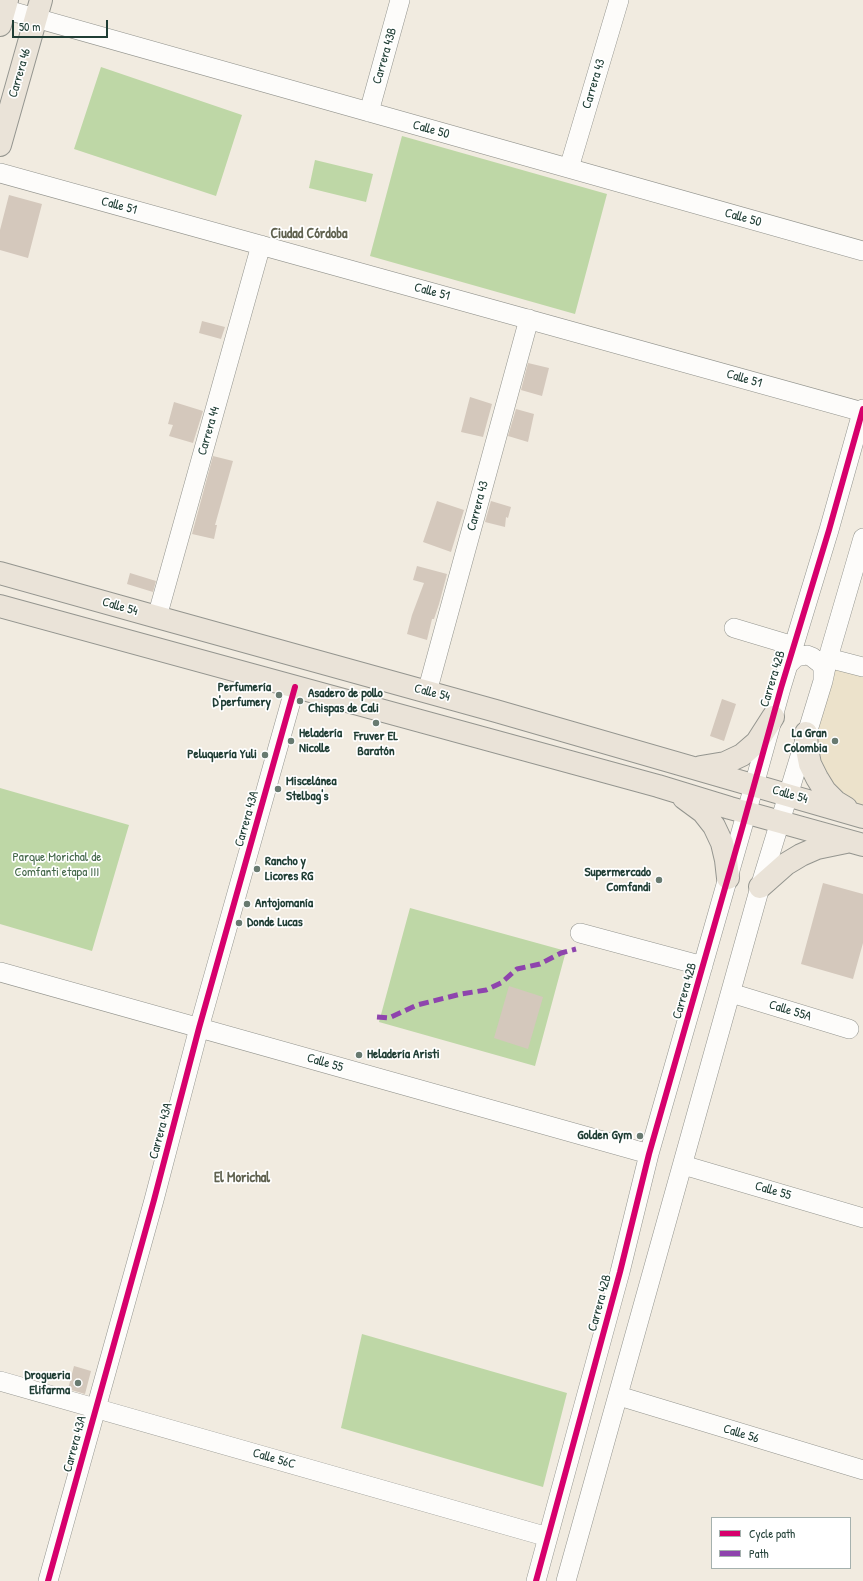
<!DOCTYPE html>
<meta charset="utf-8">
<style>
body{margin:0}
#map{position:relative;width:863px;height:1581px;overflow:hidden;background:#f1ebe0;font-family:"Patrick Hand",sans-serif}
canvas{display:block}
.legend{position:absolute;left:711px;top:1517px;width:140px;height:52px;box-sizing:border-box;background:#fff;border:1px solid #a5b1ae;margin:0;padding:5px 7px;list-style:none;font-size:12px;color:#1f3d34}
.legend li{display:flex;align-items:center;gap:8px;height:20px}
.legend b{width:20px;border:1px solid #a5b1ae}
.scale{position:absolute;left:12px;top:20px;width:96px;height:18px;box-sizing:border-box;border:2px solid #1f3d34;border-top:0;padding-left:5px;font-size:12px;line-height:14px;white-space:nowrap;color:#1f3d34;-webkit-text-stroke:3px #fff;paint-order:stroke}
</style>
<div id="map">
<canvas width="863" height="1581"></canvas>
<ul class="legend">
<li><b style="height:5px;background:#d6006c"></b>Cycle path</li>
<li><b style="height:5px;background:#8e44ad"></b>Path</li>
</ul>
<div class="scale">50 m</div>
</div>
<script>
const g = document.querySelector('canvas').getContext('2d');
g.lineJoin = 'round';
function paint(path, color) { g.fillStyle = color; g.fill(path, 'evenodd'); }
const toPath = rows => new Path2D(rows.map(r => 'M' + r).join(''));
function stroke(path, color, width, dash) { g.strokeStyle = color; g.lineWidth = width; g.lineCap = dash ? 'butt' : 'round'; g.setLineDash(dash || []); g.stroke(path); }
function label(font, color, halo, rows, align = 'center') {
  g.font = font + ' "Patrick Hand",sans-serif'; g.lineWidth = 3.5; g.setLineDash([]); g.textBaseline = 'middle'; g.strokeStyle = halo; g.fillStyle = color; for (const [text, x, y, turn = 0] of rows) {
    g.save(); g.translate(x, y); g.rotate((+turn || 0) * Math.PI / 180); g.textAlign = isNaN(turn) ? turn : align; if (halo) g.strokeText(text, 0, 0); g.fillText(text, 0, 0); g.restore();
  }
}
const built = toPath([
 [828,658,863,667,863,817,810,764]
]);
const green = toPath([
 [101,67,242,115,216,196,74,149],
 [402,136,607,194,575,314,370,256],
 [315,160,373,174,366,202,309,188],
 [0,788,129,825,92,951,0,924],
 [410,908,566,951,535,1066,379,1022],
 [362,1334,567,1393,543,1487,341,1428]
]);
const building = toPath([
 [9,195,42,204,28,258,0,250,0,230],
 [202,321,225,327,221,339,199,333],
 [528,363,549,368,542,396,521,390],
 [470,397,492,404,483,437,461,432],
 [174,402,203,411,193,443,169,436,173,425,168,424],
 [516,409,534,414,528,442,508,436],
 [213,456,233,461,215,525,217,525,214,539,192,534],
 [437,501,464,510,451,552,423,542],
 [491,501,511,507,508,518,506,517,505,527,485,522],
 [417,566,447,574,439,604,434,619,432,619,427,640,407,634,412,615,424,583,413,580],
 [130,573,156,581,153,592,127,584],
 [722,699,736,704,724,741,710,736],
 [823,883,863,894,863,943,853,979,801,964],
 [509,986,543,997,528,1049,494,1038],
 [74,1366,91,1371,85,1394,68,1389]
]);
const minor = toPath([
 [0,8,863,251],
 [369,112,400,0],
 [569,168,619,0],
 [0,173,863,412],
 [157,617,261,245],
 [734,628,794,646],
 [828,658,863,667],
 [788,665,796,657,807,655,812,657,821,664,823,669,823,680],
 [427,692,529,319],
 [580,933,703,966],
 [0,972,649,1154],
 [731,993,849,1029],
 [683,1165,863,1218],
 [0,1381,548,1537],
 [619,1396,863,1470],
 [48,1581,154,1200,199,1028,295,687],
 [536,1581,620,1272,649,1154,743,825,781,688,829,530,863,409],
 [566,1581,760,887,823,681,828,658,863,538]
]);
const major = toPath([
 [0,25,7,0],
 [0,145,41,0],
 [0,573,157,617,496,711,863,817],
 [0,606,658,786,730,808,863,845],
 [806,733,807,749,810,764,817,778,825,791,836,802,846,808],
 [701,767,725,763,742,755,757,742,773,717],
 [684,798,703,812,714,826,722,843,726,860,728,878],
 [760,887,786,864,801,855,817,848,846,842]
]);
const quiet = toPath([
 [377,1017,389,1018,417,1005,461,994,486,990,501,983,517,969,540,964,561,953,576,949]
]);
const cycleway = toPath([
 [48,1581,154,1200,199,1028,295,687],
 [536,1581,620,1272,649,1154,743,825,781,688,829,530,863,409]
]);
const markers = [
 [279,695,4,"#687a70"],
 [300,701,4,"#687a70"],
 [376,723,4,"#687a70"],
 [291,741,4,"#687a70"],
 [835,741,4,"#687a70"],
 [265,755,4,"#687a70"],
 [278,789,4,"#687a70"],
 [257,869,4,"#687a70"],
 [659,880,4,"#687a70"],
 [247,904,4,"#687a70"],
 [239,923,4,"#687a70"],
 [359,1055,4,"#687a70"],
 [640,1136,4,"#687a70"],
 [78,1383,4,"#687a70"]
];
const streetNames = [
 ["Carrera 43B",385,56,-74],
 ["Carrera 46",20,73,-74],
 ["Carrera 43",594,84,-73],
 ["Calle 50",431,130,16],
 ["Calle 51",119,206,15],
 ["Calle 50",743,218,16],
 ["Calle 51",432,292,15],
 ["Calle 51",744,379,16],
 ["Carrera 44",209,431,-74],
 ["Carrera 43",478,506,-75],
 ["Calle 54",120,607,16],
 ["Carrera 42B",773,679,-73],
 ["Calle 54",432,693,15],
 ["Calle 54",790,795,16],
 ["Carrera 43A",247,819,-74],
 ["Carrera 42B",685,991,-74],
 ["Calle 55A",790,1011,17],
 ["Calle 55",325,1063,16],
 ["Carrera 43A",161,1131,-75],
 ["Calle 55",773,1191,16],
 ["Carrera 42B",600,1303,-75],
 ["Calle 56",741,1434,17],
 ["Carrera 43A",75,1444,-75],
 ["Calle 56C",274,1459,16]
];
const poiNames = [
 ["Perfumería",271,688,"right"],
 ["D'perfumery",271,703,"right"],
 ["Asadero de pollo",308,694],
 ["Chispas de Cali",308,709],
 ["Heladería",299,734],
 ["Nicolle",299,749],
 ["La Gran",827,734,"right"],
 ["Colombia",827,749,"right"],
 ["Fruver EL",376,737,"center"],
 ["Baratón",376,752,"center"],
 ["Peluquería Yuli",257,755,"right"],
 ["Miscelánea",286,782],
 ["Stelbag's",286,797],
 ["Rancho y",265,862],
 ["Licores RG",265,877],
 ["Supermercado",651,873,"right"],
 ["Comfandi",651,888,"right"],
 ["Antojomanía",255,904],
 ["Donde Lucas",247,923],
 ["Heladería Aristi",367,1055],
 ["Golden Gym",632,1136,"right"],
 ["Drogueria",70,1376,"right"],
 ["Elifarma",70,1391,"right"]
];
const parkNames = [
 ["Parque Morichal de",57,858],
 ["Comfanti etapa III",57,873]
];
const neighbourhoodNames = [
 ["Ciudad Córdoba",309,234],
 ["El Morichal",242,1178]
];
paint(built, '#ece2cb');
paint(green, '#bed7a6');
paint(building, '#d4c8bc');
stroke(minor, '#94958f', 20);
stroke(major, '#94958f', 24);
stroke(minor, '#fdfcfa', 19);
stroke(major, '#eae3d8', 22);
stroke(quiet, '#8e44ad', 5, [10, 5]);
stroke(cycleway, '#d6006c', 6);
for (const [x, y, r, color] of markers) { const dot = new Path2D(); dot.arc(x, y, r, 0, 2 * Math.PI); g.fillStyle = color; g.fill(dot); stroke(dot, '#fff', 1.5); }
label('13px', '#1f3d34', '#fff', streetNames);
label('bold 13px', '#1f3d34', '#fff', poiNames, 'left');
label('13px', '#426648', '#fff', parkNames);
label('bold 14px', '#606250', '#fff', neighbourhoodNames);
</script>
